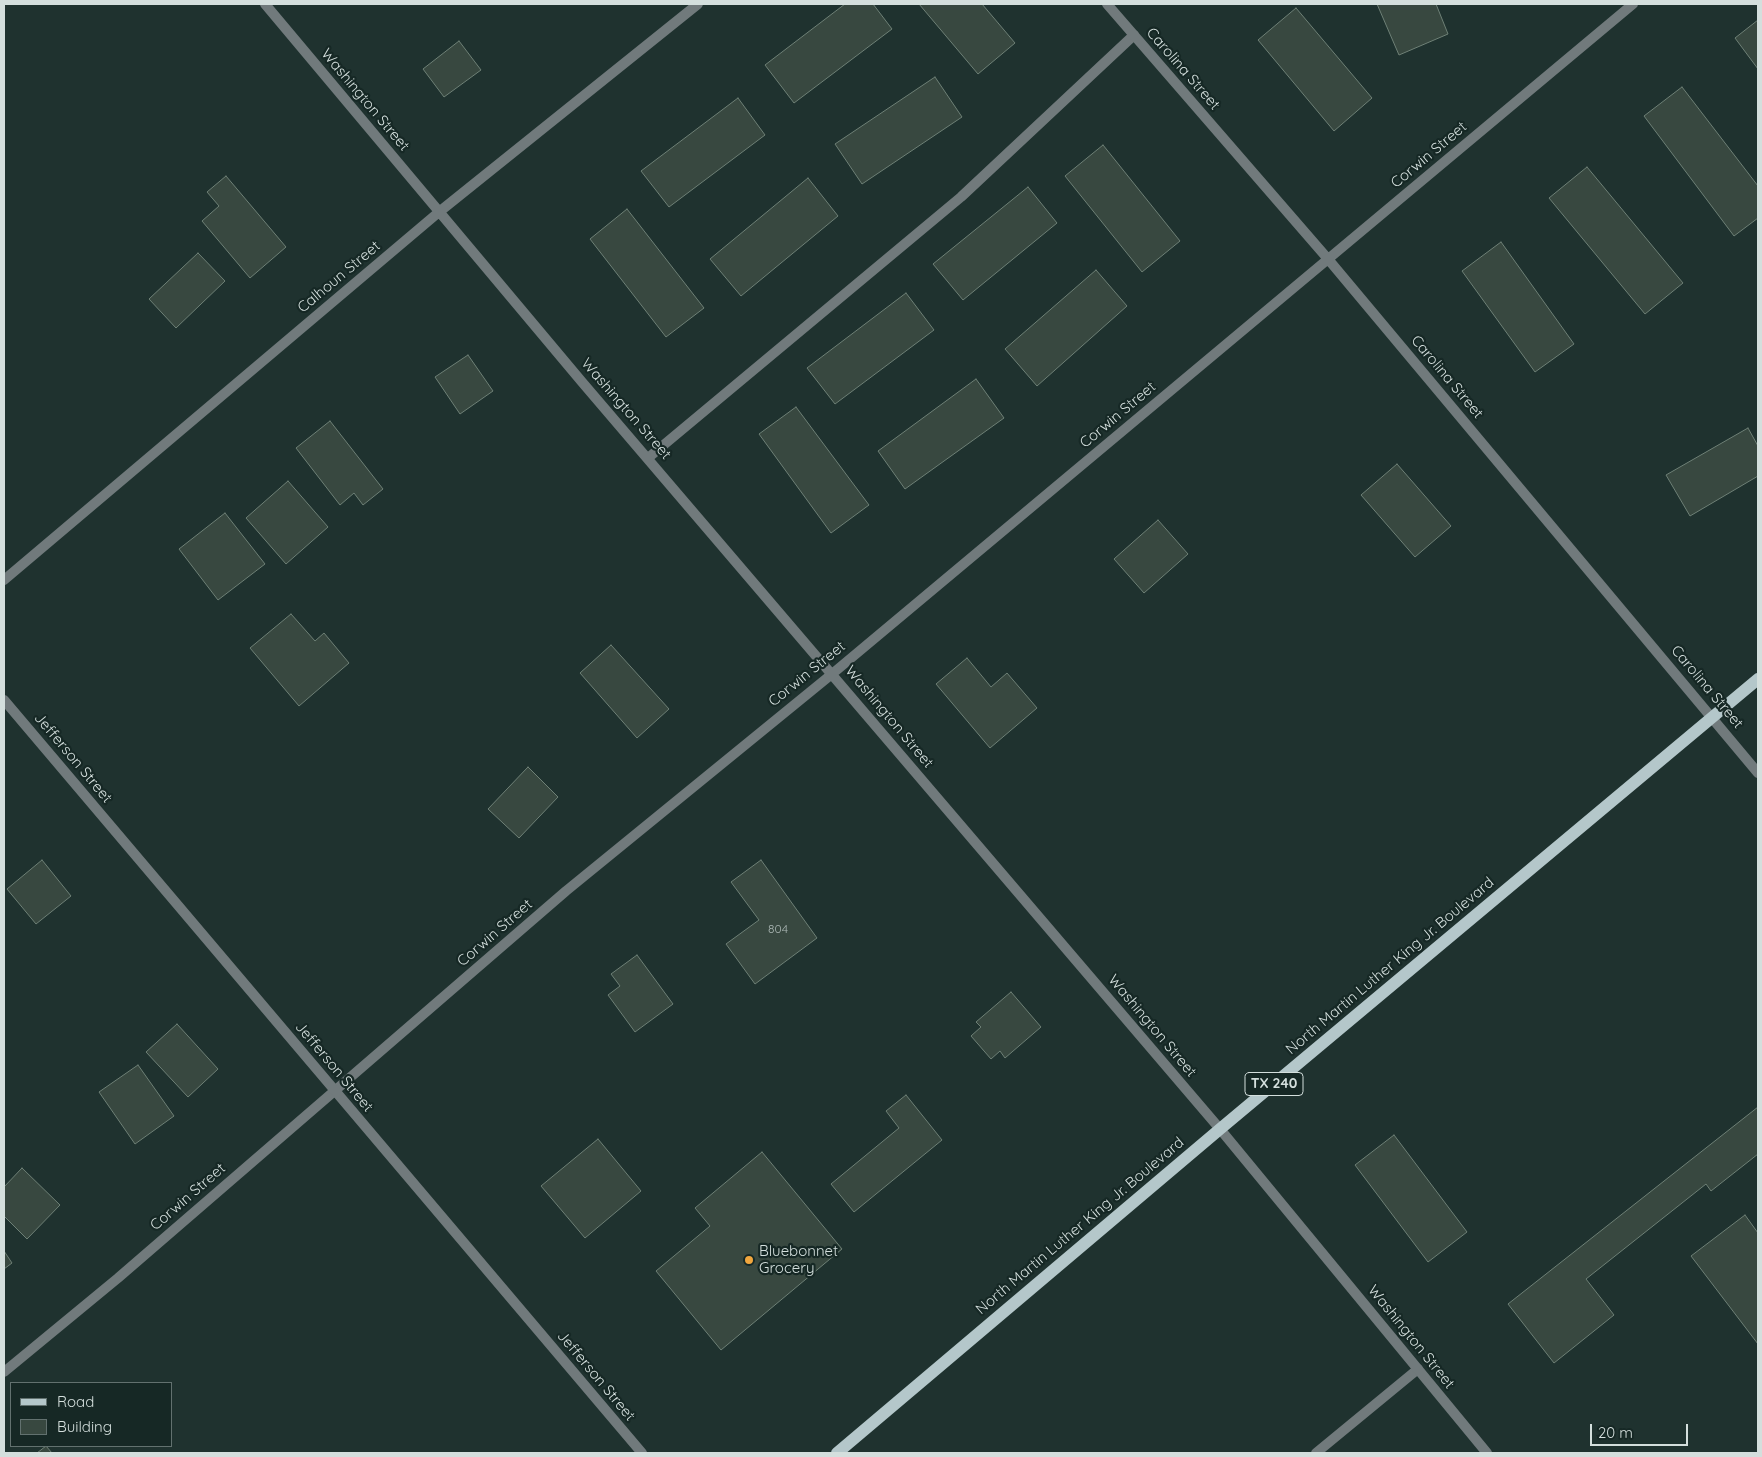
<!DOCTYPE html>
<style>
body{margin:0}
#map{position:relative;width:1762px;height:1457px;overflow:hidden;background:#1f322f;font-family:Quicksand,sans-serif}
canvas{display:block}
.frame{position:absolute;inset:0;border:5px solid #d4dfdd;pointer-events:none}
.legend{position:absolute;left:10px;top:1382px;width:162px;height:65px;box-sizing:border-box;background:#162825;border:1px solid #62716f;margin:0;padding:6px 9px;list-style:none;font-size:15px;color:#d4dfdd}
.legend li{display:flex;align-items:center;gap:10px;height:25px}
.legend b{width:25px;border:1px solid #62716f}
.scale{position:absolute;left:1590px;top:1424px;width:98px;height:22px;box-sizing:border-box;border:2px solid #d4dfdd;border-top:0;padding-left:6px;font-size:15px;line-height:18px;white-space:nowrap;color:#d4dfdd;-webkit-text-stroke:4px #162825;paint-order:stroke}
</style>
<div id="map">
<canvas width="1762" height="1457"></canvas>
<div class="frame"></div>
<ul class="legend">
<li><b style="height:6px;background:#b4c7ca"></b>Road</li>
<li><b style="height:14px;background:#384840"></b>Building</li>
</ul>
<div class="scale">20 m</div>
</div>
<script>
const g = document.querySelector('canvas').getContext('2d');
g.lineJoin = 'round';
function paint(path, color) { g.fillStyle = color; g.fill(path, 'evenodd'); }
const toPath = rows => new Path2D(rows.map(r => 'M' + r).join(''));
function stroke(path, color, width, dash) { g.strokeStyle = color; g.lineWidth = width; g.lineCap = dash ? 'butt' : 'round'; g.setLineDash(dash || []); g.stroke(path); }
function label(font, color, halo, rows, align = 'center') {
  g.font = font + ' Quicksand,sans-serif'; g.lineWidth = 4.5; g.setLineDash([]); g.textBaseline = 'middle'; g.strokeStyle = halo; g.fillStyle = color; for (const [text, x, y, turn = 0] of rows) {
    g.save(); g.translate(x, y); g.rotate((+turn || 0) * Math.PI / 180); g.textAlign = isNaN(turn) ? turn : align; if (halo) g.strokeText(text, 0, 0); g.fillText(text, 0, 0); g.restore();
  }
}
const building = toPath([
 [845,4,873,4,892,29,794,103,765,65,845,4],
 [919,4,982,4,1015,43,978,74,919,4],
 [1377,4,1436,4,1448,34,1399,55,1377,4],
 [1296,8,1372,98,1334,131,1258,40,1296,8],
 [1758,20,1758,69,1735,38,1758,20],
 [459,41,481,70,444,97,423,69,459,41],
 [935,77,962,117,862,184,835,144,935,77],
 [1682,87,1758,186,1758,218,1734,236,1644,116,1682,87],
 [738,98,765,135,669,207,641,171,738,98],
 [1103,145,1180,241,1142,272,1065,176,1103,145],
 [1587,167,1683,283,1645,314,1549,198,1587,167],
 [226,176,286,247,250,278,202,221,219,206,207,192,226,176],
 [808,178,838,216,741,296,710,259,808,178],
 [1028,187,1057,223,963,300,933,264,1028,187],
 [627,209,704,308,666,337,590,239,627,209],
 [1501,242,1574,344,1535,372,1462,271,1501,242],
 [198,253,225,281,176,328,149,299,198,253],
 [1096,270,1127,306,1037,386,1005,349,1096,270],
 [906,293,934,330,835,404,807,368,906,293],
 [468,355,493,391,460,414,435,377,468,355],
 [976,379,1004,418,905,489,878,451,976,379],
 [796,407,869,505,831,533,759,434,796,407],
 [330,421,383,489,363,505,354,493,340,505,296,448,330,421],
 [1748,428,1758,446,1758,476,1690,516,1666,475,1748,428],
 [1397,464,1451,526,1415,557,1361,495,1397,464],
 [288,481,328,527,286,564,246,518,288,481],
 [225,513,265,564,218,600,179,549,225,513],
 [1158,520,1188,554,1144,593,1114,559,1158,520],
 [291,614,315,641,324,633,349,663,299,706,250,648,291,614],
 [611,645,669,709,637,738,580,673,611,645],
 [967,658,991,687,1007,673,1037,708,990,748,936,684,967,658],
 [528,767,558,797,519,838,488,809,528,767],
 [42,860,71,896,36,924,7,889,42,860],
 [761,860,817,938,755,984,726,944,759,920,731,882,761,860],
 [637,955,673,1004,635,1032,608,995,620,986,611,974,637,955],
 [1011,992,1041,1027,1005,1058,1000,1051,991,1059,971,1036,981,1027,976,1022,1011,992],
 [177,1024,218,1069,188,1097,146,1052,177,1024],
 [138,1065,174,1116,135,1144,99,1092,138,1065],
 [906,1095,942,1140,854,1212,831,1184,899,1128,886,1111,906,1095],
 [1758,1107,1758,1154,1711,1191,1706,1184,1586,1279,1614,1315,1554,1363,1508,1304,1758,1107],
 [1394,1135,1467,1232,1428,1262,1355,1165,1394,1135],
 [598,1139,641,1191,585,1238,541,1186,598,1139],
 [762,1152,842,1249,721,1350,656,1271,710,1226,695,1208,762,1152],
 [22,1168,60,1205,27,1239,4,1216,4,1187,22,1168],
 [1745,1215,1758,1233,1758,1344,1691,1256,1745,1215],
 [4,1251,12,1263,4,1269,4,1251],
 [46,1446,52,1453,37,1453,46,1446]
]);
const service = toPath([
 [648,458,961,197,1134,35],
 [1316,1453,1418,1369]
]);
const minor = toPath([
 [265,4,582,382,1220,1129,1487,1453],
 [1107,4,1328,259,1758,773],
 [4,580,439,212,698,4],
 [4,1372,118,1278,566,891,832,674,1633,4]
]);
const tertiary = toPath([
 [4,700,642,1453]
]);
const primary = toPath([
 [837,1453,1220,1129,1758,679]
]);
const markers = [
 [749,1260,5,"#f0a63e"]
];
const numberNames = [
 ["804",778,929]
];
const shields = [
 [1274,1084,58]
];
const shieldNames = [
 ["TX 240",1274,1084]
];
const streetNames = [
 ["Carolina Street",1183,69,49],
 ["Washington Street",365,100,50],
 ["Corwin Street",1429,155,-40],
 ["Calhoun Street",339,277,-40],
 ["Carolina Street",1447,377,50],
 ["Washington Street",626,409,49],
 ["Corwin Street",1118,415,-40],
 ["Corwin Street",807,674,-39],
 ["Carolina Street",1707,687,50],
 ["Washington Street",889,717,50],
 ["Jefferson Street",73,758,50],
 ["Corwin Street",495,933,-41],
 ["North Martin Luther King Jr. Boulevard",1390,966,-40],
 ["Washington Street",1152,1026,50],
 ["Jefferson Street",334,1067,50],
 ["Corwin Street",188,1197,-41],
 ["North Martin Luther King Jr. Boulevard",1080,1226,-40],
 ["Washington Street",1411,1337,51],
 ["Jefferson Street",596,1376,50]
];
const poiNames = [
 ["Bluebonnet",759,1251],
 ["Grocery",759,1268]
];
paint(building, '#384840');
stroke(building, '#6e8076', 1);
stroke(service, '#717a7c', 10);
stroke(minor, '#717a7c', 10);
stroke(tertiary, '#717a7c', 10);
stroke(primary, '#b4c7ca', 12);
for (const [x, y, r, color] of markers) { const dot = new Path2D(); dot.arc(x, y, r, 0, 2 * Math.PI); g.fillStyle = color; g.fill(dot); stroke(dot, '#162825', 2); }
label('12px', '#adb9b6', null, numberNames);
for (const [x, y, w] of shields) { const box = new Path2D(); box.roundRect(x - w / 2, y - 11.5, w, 23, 4); g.fillStyle = '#162825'; g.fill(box); stroke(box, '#d4dfdd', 1); }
label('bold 14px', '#d4dfdd', null, shieldNames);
label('15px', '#d4dfdd', '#162825', streetNames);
label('15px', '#d4dfdd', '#162825', poiNames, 'left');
</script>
